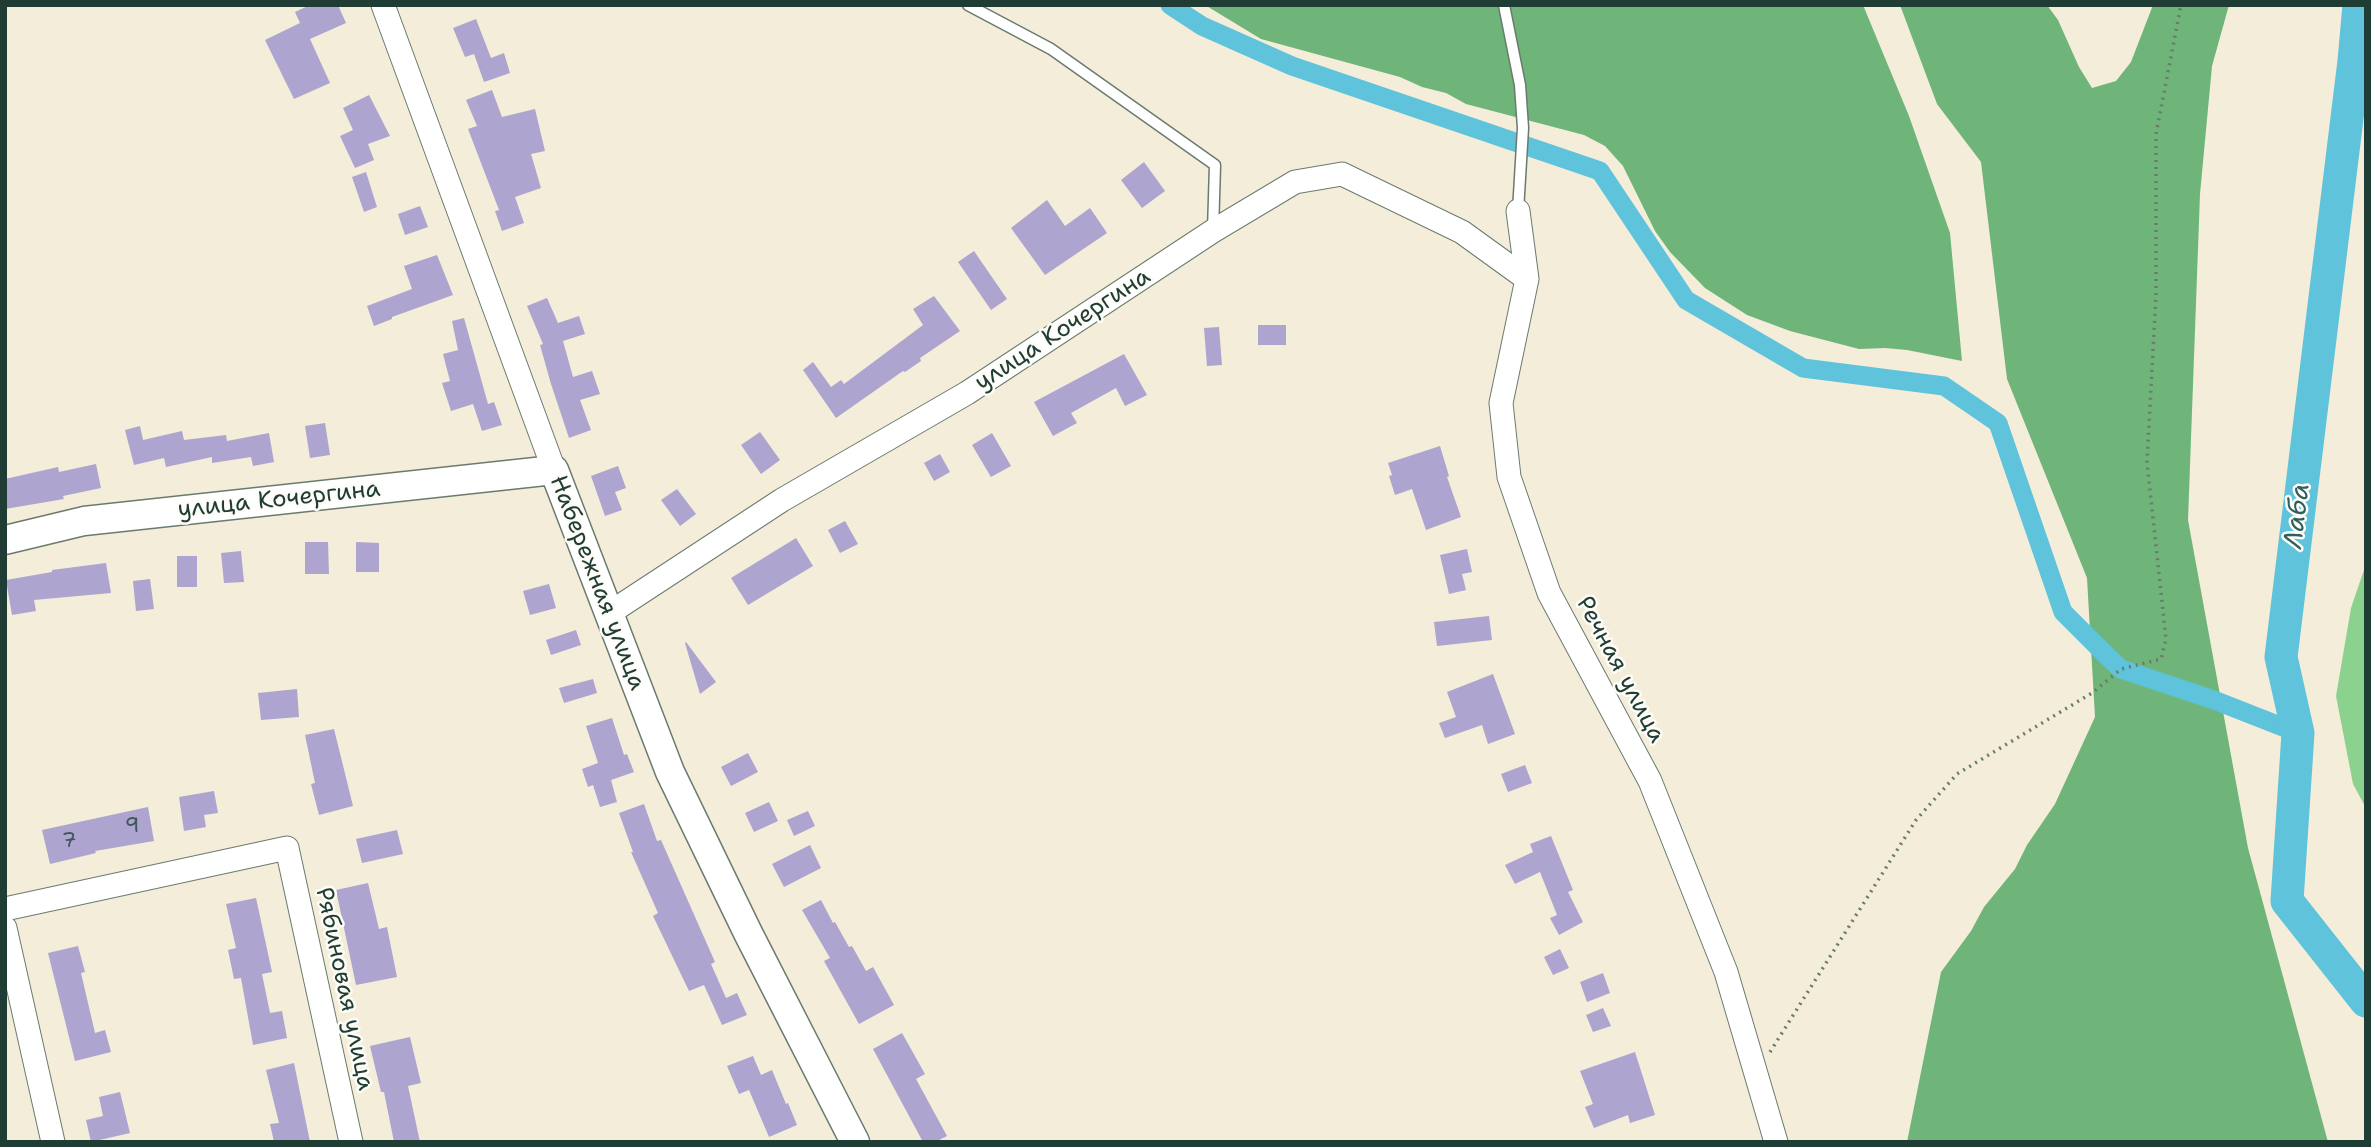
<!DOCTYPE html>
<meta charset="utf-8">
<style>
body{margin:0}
#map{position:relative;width:2371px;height:1147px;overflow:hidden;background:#f4edd9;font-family:"Shantell Sans",sans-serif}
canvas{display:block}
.frame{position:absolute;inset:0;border:7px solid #1f3d34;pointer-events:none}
</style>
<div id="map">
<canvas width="2371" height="1147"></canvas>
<div class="frame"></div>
</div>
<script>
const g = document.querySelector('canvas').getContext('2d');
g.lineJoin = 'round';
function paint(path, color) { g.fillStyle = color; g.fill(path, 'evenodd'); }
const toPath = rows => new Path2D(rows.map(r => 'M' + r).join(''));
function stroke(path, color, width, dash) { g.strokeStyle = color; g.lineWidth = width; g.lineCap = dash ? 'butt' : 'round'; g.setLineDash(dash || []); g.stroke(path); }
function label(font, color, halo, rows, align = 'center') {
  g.font = font + ' "Shantell Sans",sans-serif'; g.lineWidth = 5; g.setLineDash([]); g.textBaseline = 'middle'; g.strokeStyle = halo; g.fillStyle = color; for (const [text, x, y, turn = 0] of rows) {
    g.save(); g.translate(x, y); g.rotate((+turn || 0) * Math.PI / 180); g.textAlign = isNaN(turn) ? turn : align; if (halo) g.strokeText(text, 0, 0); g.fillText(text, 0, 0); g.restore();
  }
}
const green = toPath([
 [2366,564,2366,808,2353,784,2336,696,2351,608]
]);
const forest = toPath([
 [1205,5,1863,5,1909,116,1950,233,1962,361,1907,350,1885,348,1859,349,1790,331,1747,315,1705,288,1670,252,1655,231,1623,166,1605,146,1584,135,1466,104,1446,93,1422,87,1400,77,1261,39],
 [1900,5,2047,5,2058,20,2079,67,2092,88,2116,81,2131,62,2153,5,2229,5,2212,66,2200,194,2188,520,2248,848,2328,1142,1907,1142,1941,972,1971,931,1984,907,2015,869,2027,845,2055,804,2095,717,2087,578,2007,379,1981,162,1937,104]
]);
const canal = toPath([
 [1170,5,1202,26,1292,66,1600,171,1686,300,1803,368,1944,386,1998,423,2063,612,2104,653,2121,669,2214,700,2298,733]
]);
const river = toPath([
 [2359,5,2354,61,2281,657,2298,733,2287,901,2366,1001]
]);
const building = toPath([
 [310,5,338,5,346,23,310,39,330,83,294,99,265,40,300,23,295,12],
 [476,19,491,58,504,53,510,73,484,82,474,54,465,57,453,28],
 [492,90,502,117,535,109,545,151,531,154,541,188,515,197,524,223,502,231,495,211,499,210,468,129,477,126,466,100],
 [369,95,390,136,368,144,374,160,355,168,340,136,353,130,343,108],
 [1144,162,1165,191,1142,208,1121,180],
 [366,172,377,207,364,212,352,177],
 [1047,200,1065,226,1090,208,1107,233,1045,275,1011,228],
 [420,206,428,227,405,235,398,214],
 [974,251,1007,299,991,310,958,262],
 [437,255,453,295,392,317,392,319,374,326,367,306,412,289,404,266],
 [934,296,960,331,920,358,921,361,905,372,903,371,836,418,803,370,813,362,831,387,841,380,844,384,923,325,913,309],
 [547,298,558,323,579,316,585,334,563,341,573,377,592,371,600,394,580,400,591,430,569,438,551,384,540,345,543,344,527,306],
 [464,318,488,404,494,402,502,425,482,431,473,404,451,411,442,383,450,381,443,354,458,350,452,321],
 [1258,325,1286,325,1286,345,1258,345],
 [1219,327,1222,365,1207,366,1204,328],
 [1124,354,1147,395,1125,406,1116,388,1071,413,1077,423,1053,436,1034,402],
 [325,423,330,455,310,458,305,426],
 [140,426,143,440,182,431,184,440,226,435,227,441,269,433,274,462,253,466,251,457,212,463,212,457,166,467,164,458,134,465,125,430],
 [760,432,780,460,761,474,741,445],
 [992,433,1011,466,991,477,972,445],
 [1440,446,1449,476,1447,477,1461,517,1426,530,1412,489,1395,495,1389,476,1392,475,1388,463],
 [940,454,950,472,934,481,924,463],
 [96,464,101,488,63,496,64,499,5,509,5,479,58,467,59,472],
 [618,466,626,488,615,492,622,510,605,516,591,476],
 [677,489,696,514,680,526,661,500],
 [845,521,858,544,840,553,828,530],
 [796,538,813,566,748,605,731,578],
 [305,542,328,542,329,574,305,574],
 [356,542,379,543,379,572,356,572],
 [1467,549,1472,572,1462,574,1466,590,1449,594,1440,555],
 [241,551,244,582,224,583,221,553],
 [177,556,197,556,197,587,177,587],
 [106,563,111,593,34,600,36,611,12,615,6,580,52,572,52,570],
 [150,579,154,609,136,611,133,581],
 [549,584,556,608,530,615,523,591],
 [1489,616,1492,640,1437,646,1434,622],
 [576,630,581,645,551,655,546,640],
 [686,642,716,682,700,694,685,643],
 [1493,674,1515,734,1488,744,1482,725,1445,738,1439,723,1456,717,1447,692],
 [593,679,597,693,564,703,559,688],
 [297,689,299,717,261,720,258,693],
 [612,718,624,755,627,754,634,772,611,780,617,802,600,807,593,785,588,787,582,769,598,763,586,726],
 [334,729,353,806,319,815,311,784,315,783,305,735],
 [748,753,758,772,731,786,721,767],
 [1525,765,1532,783,1508,792,1501,774],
 [214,791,218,813,204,815,206,827,184,831,179,797],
 [769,802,778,821,754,832,745,813],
 [644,804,657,841,661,840,715,962,711,964,726,998,737,993,747,1015,722,1025,704,985,689,991,653,916,658,913,631,852,633,852,619,813],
 [148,807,154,841,95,851,96,853,50,864,42,830],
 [808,811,815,826,794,836,787,820],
 [397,830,403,854,362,863,356,839],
 [1551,836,1573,890,1568,892,1583,922,1559,935,1550,918,1557,915,1540,872,1515,884,1505,865,1533,852,1530,844],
 [810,845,821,868,784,887,772,864],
 [368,883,379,929,387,927,397,977,356,985,336,890],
 [256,898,272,972,262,974,270,1013,282,1011,287,1038,253,1045,241,978,234,979,228,950,236,948,226,904],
 [821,900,833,923,835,922,849,947,852,946,866,971,873,967,894,1005,859,1024,824,961,830,958,802,910],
 [78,946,85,972,81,973,95,1033,105,1030,111,1052,75,1061,48,953],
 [1560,949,1569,968,1553,975,1544,957],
 [1603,973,1610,993,1587,1002,1580,982],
 [1603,1008,1611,1026,1593,1032,1586,1015],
 [902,1033,925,1074,916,1079,947,1136,935,1142,923,1142,873,1049],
 [410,1037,421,1083,408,1086,420,1142,394,1142,384,1092,381,1092,370,1046],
 [1635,1052,1655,1115,1630,1123,1628,1115,1594,1128,1585,1107,1593,1104,1580,1071],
 [753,1056,761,1075,772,1070,786,1104,788,1103,797,1125,769,1137,749,1090,739,1094,727,1066],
 [294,1063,310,1142,274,1142,270,1124,279,1123,266,1070],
 [120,1092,130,1133,91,1142,86,1120,103,1116,99,1097]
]);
const path = toPath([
 [1770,1052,1916,820,1957,774,2092,693,2121,669,2161,659,2166,639,2147,462,2156,295,2156,134,2181,5]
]);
const service = toPath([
 [968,5,1051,49,1215,165,1213,231],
 [1504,5,1520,85,1523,128,1518,211]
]);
const minor = toPath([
 [383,5,554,470],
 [1518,211,1527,279,1501,403,1509,477,1549,593,1650,781,1726,972,1776,1142],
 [608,614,782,500,967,393,1213,231,1295,182,1342,174,1462,232,1527,279],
 [5,909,287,848,351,1142],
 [5,928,53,1142]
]);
const tertiary = toPath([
 [5,540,84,521,554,470,670,772,748,933,855,1142]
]);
const numberNames = [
 ["9",132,827],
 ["7",69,842]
];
const streetNames = [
 ["улица Кочергина",1063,330,-33],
 ["улица Кочергина",279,500,-6],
 ["Набережная улица",597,583,69],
 ["Речная улица",1620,670,62],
 ["Рябиновая улица",344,989,78]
];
const waterNames = [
 ["Лаба",2298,516,-83]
];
paint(green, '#8ad28e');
paint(forest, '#6fb479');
stroke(canal, '#5ec3db', 19);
stroke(river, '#5ec3db', 33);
paint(building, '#ada4cf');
stroke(service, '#6a7b6e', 13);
stroke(minor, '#6a7b6e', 25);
stroke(tertiary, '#6a7b6e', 31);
stroke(path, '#6a7b6e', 3.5, [2, 5]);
stroke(service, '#fff', 10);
stroke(minor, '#fff', 23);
stroke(tertiary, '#fff', 28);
label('21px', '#42575b', null, numberNames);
label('24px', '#1f3d34', '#fdfcf7', streetNames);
label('italic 26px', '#2f5e5e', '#fdfcf7', waterNames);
</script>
